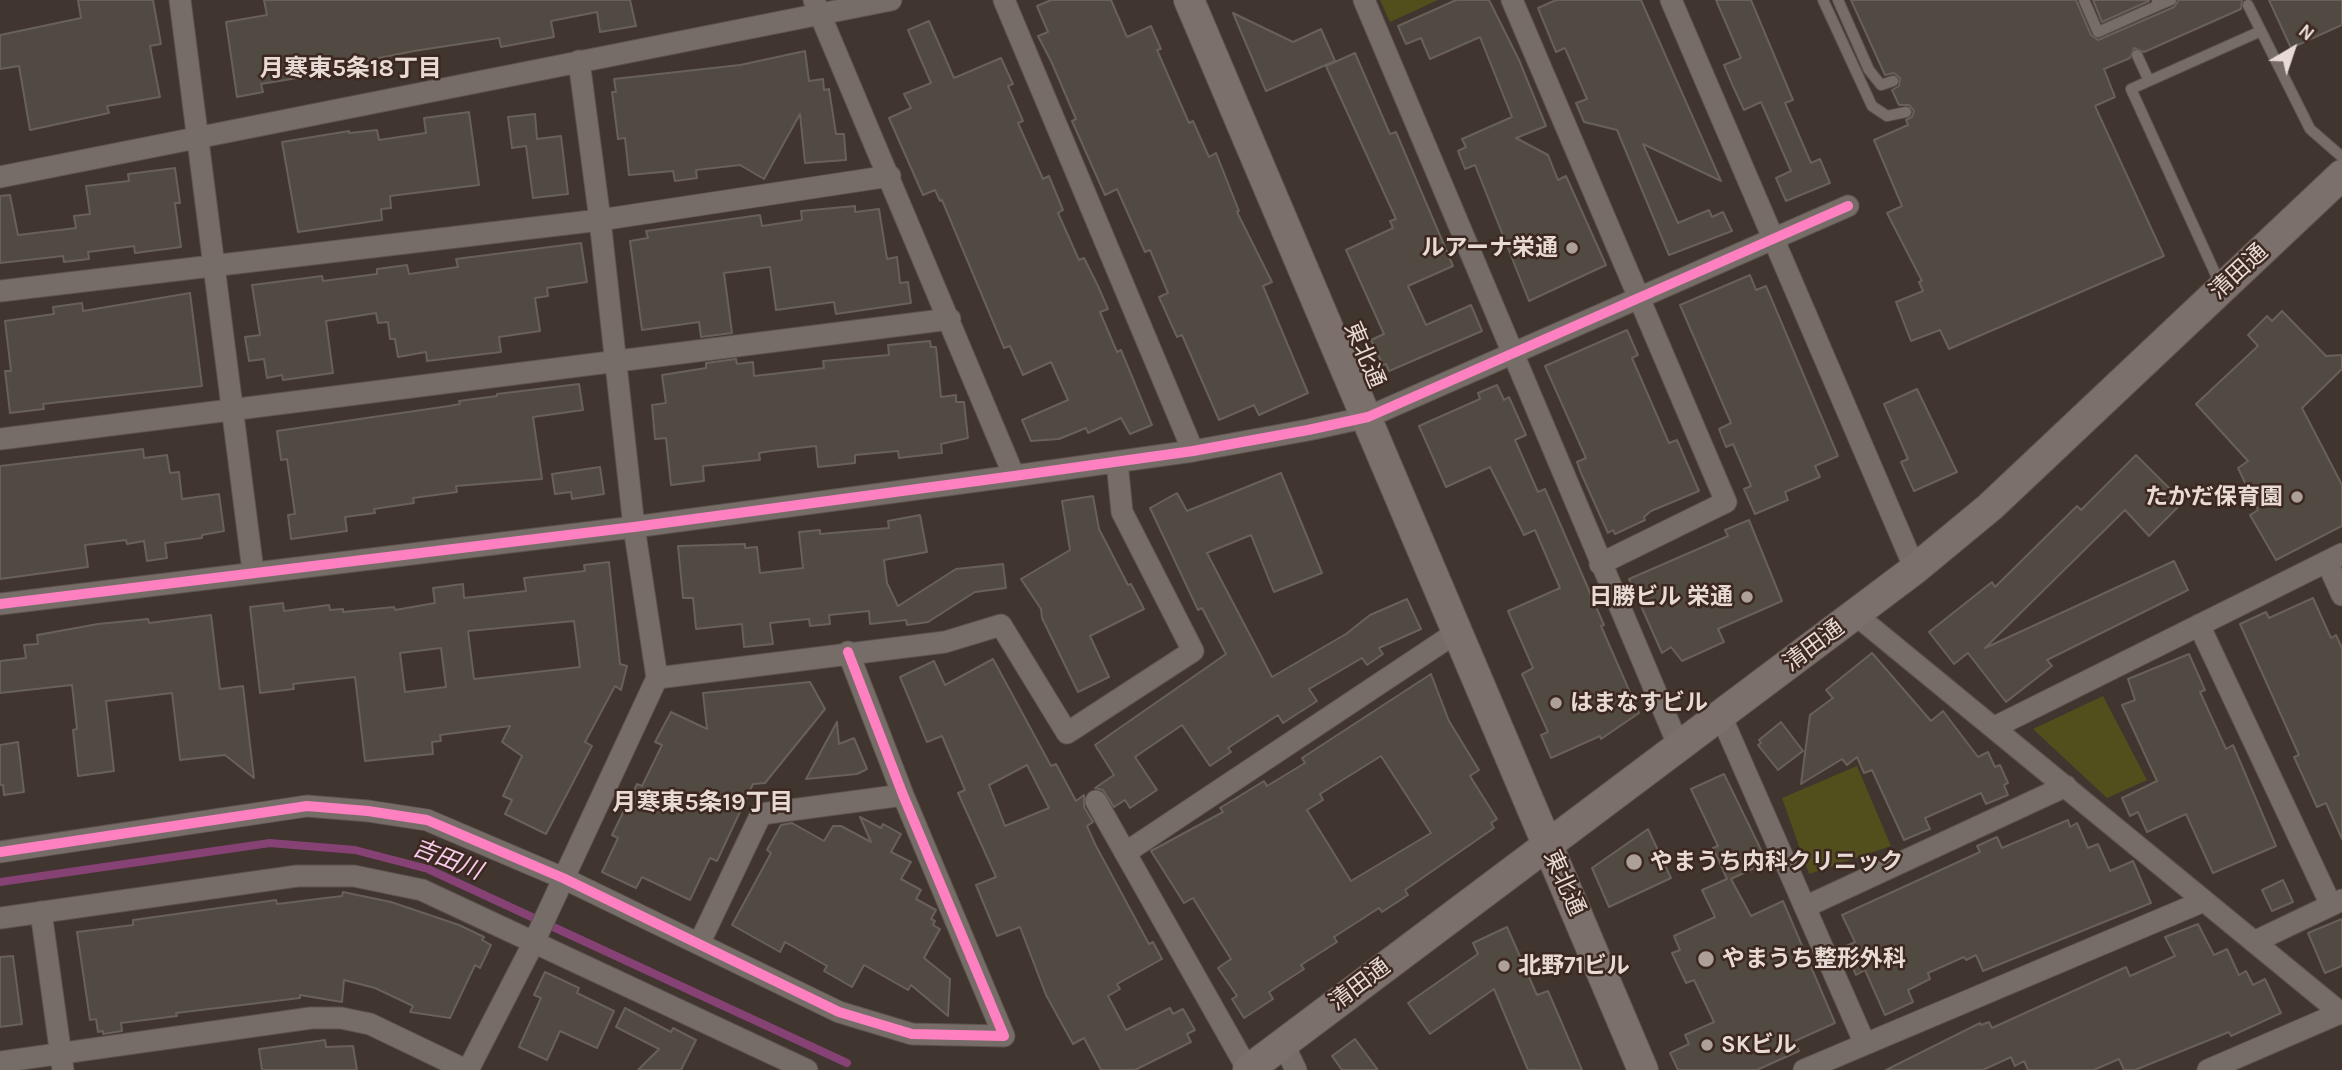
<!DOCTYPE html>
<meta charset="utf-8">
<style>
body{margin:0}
#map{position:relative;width:2342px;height:1070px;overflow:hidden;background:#40352f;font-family:Karla,sans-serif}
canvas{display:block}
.north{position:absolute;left:2258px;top:14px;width:70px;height:70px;-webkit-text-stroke:5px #3c2820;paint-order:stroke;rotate:39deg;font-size:19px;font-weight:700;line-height:28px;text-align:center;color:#e8dad5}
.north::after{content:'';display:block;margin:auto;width:24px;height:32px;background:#e8dad5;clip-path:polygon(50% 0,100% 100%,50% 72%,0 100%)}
</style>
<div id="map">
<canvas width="2342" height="1070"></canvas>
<div class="north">N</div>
</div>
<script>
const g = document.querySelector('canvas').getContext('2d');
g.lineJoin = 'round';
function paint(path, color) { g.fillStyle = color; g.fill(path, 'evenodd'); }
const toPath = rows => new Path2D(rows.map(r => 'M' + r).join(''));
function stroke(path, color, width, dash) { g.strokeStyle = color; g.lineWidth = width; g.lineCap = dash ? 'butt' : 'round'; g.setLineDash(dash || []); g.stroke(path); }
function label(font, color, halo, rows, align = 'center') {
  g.font = font + ' Karla,"Noto Sans JP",sans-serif'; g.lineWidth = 5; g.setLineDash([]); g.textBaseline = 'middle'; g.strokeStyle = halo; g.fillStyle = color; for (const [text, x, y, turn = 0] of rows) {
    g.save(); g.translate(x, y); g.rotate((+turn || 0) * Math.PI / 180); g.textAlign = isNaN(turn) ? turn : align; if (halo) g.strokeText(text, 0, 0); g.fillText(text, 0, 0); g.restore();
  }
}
const green = toPath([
 [1380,0,1438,0,1390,22],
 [2103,696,2147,780,2107,798,2033,729],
 [1857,766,1891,846,1809,874,1782,798]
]);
const stream = toPath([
 [0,882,270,843,355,850,428,869,847,1063]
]);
const building = toPath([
 [78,0,153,0,161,44,150,46,160,97,107,106,109,113,30,130,19,66,0,69,0,35,81,18,78,0],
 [264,0,630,0,636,26,600,32,597,12,551,21,554,37,501,47,499,38,414,51,303,73,303,77,261,84,263,92,237,97,226,22,267,15,264,0],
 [1051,0,1111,0,1127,37,1151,26,1161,49,1157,50,1189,123,1193,121,1209,157,1216,153,1239,211,1237,212,1272,282,1263,286,1308,393,1259,415,1254,405,1219,420,1182,335,1177,337,1159,297,1168,293,1150,250,1145,252,1117,189,1105,195,1072,121,1076,119,1051,61,1038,36,1048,32,1037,6,1051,0],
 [1456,0,1489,0,1519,60,1546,126,1516,138,1548,155,1558,180,1566,176,1606,265,1529,301,1475,165,1465,169,1458,151,1466,147,1462,139,1512,117,1480,37,1430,59,1421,38,1406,44,1398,26,1456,0],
 [1556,0,1641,0,1721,181,1643,144,1678,223,1709,210,1712,217,1723,212,1732,231,1669,255,1617,130,1584,122,1576,103,1587,99,1565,48,1556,52,1538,8,1556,0],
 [1716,0,1751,0,1793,100,1785,103,1811,163,1820,159,1830,183,1786,201,1776,178,1791,171,1761,102,1744,110,1732,84,1724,65,1741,58,1716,0],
 [1851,0,2076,0,2091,35,2098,40,2174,7,2179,0,2242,0,2241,9,2144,52,2134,48,2130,58,2104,69,2115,97,2095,106,2164,256,1949,349,1940,330,1911,341,1896,302,1923,291,1919,282,1922,281,1887,213,1902,206,1874,140,1908,125,1906,120,1912,117,1914,111,1909,105,1899,105,1892,90,1899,86,1900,78,1894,73,1885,75,1851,0],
 [2093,0,2149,0,2149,1,2102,22,2093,0],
 [2269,0,2342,0,2342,25,2291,48,2269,0],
 [1233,13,1293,42,1321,29,1335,61,1266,91,1233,13],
 [929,21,954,78,1001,58,1013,84,1008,86,1023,121,1018,123,1043,179,1049,176,1063,210,1058,213,1079,260,1084,258,1098,286,1108,309,1100,312,1117,352,1121,350,1152,425,1130,434,1121,418,1088,433,1086,428,1059,439,1031,441,1022,420,1068,400,1051,362,1023,375,1010,346,1004,348,942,200,940,201,935,190,923,195,889,118,911,108,904,94,931,83,908,30,929,21],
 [805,51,809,81,823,79,824,90,829,89,836,134,844,134,846,160,805,163,800,114,764,179,740,165,696,170,697,178,675,181,673,171,629,175,625,138,618,139,612,92,616,92,614,79,740,65,805,51],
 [1355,53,1390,134,1396,132,1453,266,1408,286,1426,325,1471,305,1482,331,1389,371,1386,364,1383,365,1371,340,1384,334,1346,250,1393,228,1390,221,1396,219,1326,66,1355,53],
 [469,112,479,185,390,196,391,208,381,209,382,220,298,232,282,142,349,131,349,133,377,130,379,140,426,133,424,118,469,112],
 [535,114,537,139,561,136,568,194,533,198,526,146,512,148,508,117,535,114],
 [175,168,180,203,175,203,181,247,135,253,134,246,88,252,89,259,64,262,63,256,0,263,0,196,10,195,18,235,76,228,74,216,90,214,86,186,129,181,128,174,175,168],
 [855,206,855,212,879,209,887,259,897,257,900,283,908,282,911,303,836,314,834,302,776,310,770,267,724,273,732,333,701,337,699,322,642,330,630,241,648,238,646,231,760,215,762,226,802,220,801,211,855,206],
 [581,243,587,282,547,288,548,296,535,298,540,331,499,337,501,352,427,361,426,352,398,357,395,339,390,339,388,322,378,323,376,313,326,321,333,373,283,380,282,375,267,378,264,359,249,361,245,337,260,335,252,285,322,276,323,281,377,274,377,269,407,265,409,274,458,267,456,259,581,243],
 [1750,275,1756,290,1766,286,1838,456,1815,466,1820,477,1785,492,1788,500,1755,514,1744,489,1751,486,1733,444,1726,447,1719,429,1731,423,1680,305,1750,275],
 [190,293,202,386,43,404,44,409,10,413,5,371,11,371,5,321,54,314,53,307,82,303,83,311,190,293],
 [2282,311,2326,356,2342,355,2342,369,2302,408,2342,485,2342,526,2276,560,2250,515,2258,510,2238,468,2248,461,2196,404,2258,346,2248,335,2267,316,2272,321,2282,311],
 [1627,330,1638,355,1632,358,1669,443,1677,440,1699,491,1651,511,1644,517,1645,520,1615,534,1613,530,1608,533,1581,473,1577,462,1586,458,1545,366,1627,330],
 [930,341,931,347,936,347,941,397,956,395,956,402,964,402,968,438,941,444,942,453,899,458,898,451,855,455,855,463,818,467,816,446,771,451,759,453,760,460,703,466,704,481,671,485,666,438,655,439,652,405,666,403,662,375,706,368,706,363,736,359,737,364,753,362,754,376,824,368,823,361,889,355,888,345,930,341],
 [579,384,583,410,533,417,542,479,456,486,457,492,413,498,414,503,374,509,375,513,345,517,347,531,291,539,288,515,295,514,287,459,281,460,277,431,449,406,460,404,459,401,497,396,497,394,579,384],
 [1497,385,1504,400,1509,397,1526,435,1515,440,1538,492,1545,489,1604,625,1601,626,1639,713,1601,739,1600,736,1551,758,1541,735,1548,732,1522,674,1533,668,1508,611,1560,588,1535,530,1524,535,1490,467,1446,487,1419,426,1480,399,1478,393,1497,385],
 [1917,389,1957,472,1914,491,1901,462,1908,459,1884,404,1917,389],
 [143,449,144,458,167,455,170,473,179,472,182,499,219,494,224,531,202,535,202,538,165,543,167,558,147,561,144,541,127,544,126,540,85,545,88,567,0,579,0,466,143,449],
 [2136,455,2183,502,2149,536,2125,510,1985,648,2174,561,2188,590,2047,660,2052,666,2006,702,1968,653,1954,664,1929,632,1992,582,1995,587,2077,506,2081,510,2136,455],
 [600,467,604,494,572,499,571,492,555,494,552,474,600,467],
 [1281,473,1322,573,1274,592,1251,535,1207,553,1272,677,1346,634,1370,615,1407,599,1421,629,1379,648,1383,654,1367,665,1362,658,1309,689,1317,701,1283,723,1278,715,1228,748,1231,752,1210,766,1182,725,1135,757,1157,790,1130,808,1125,800,1114,807,1103,790,1095,788,1114,775,1095,745,1226,654,1202,608,1198,610,1150,508,1177,493,1187,511,1281,473],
 [1093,496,1099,529,1128,585,1131,584,1144,609,1090,636,1109,677,1078,692,1042,618,1041,609,1021,579,1070,550,1062,501,1093,496],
 [920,515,927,552,884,560,887,583,898,606,956,569,1003,564,1006,588,975,592,928,622,907,625,906,620,870,624,869,611,829,615,830,624,810,626,809,619,770,623,773,644,744,647,742,624,696,629,693,598,683,598,678,546,745,544,745,548,757,547,760,573,803,568,799,532,820,530,820,534,889,528,888,521,920,515],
 [1749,520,1782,601,1718,629,1724,642,1682,661,1671,647,1662,653,1629,579,1728,536,1725,530,1749,520],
 [609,562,620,664,627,666,621,690,615,686,585,742,592,746,546,834,505,814,512,800,503,796,522,756,502,742,510,726,440,735,441,741,432,742,433,754,365,761,355,677,293,684,294,689,260,693,250,607,283,603,284,611,329,605,330,610,343,609,343,612,394,607,395,610,435,603,433,588,463,584,464,598,526,591,524,578,585,571,584,565,609,562],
 [574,621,580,667,474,679,468,631,574,621],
 [441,648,446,687,405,692,400,653,441,648],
 [2313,598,2331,638,2336,635,2342,648,2342,839,2326,803,2317,807,2294,757,2299,755,2240,624,2266,612,2269,618,2313,598],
 [211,615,220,689,243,686,254,778,225,755,180,760,172,693,106,701,114,771,78,776,73,730,77,729,72,685,0,693,0,661,26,658,24,645,38,644,37,635,98,624,148,619,149,623,211,615],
 [1872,653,1931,721,1943,711,1978,757,1988,752,1995,767,2000,765,2008,783,2004,785,2008,795,1986,804,1981,793,1925,818,1930,829,1904,840,1872,770,1864,773,1857,757,1847,765,1842,759,1801,784,1810,715,1833,698,1826,690,1872,653],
 [2189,654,2205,690,2200,692,2226,749,2233,745,2276,846,2213,873,2186,814,2147,832,2138,812,2130,816,2122,798,2157,781,2122,705,2135,700,2128,679,2189,654],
 [993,659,1051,766,1056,764,1076,801,1084,795,1084,807,1093,822,1087,826,1095,844,1149,944,1153,942,1162,959,1117,984,1120,989,1108,996,1126,1030,1170,1008,1173,1014,1183,1009,1195,1030,1187,1034,1191,1042,1135,1070,1101,1070,1084,1038,1073,1044,1046,995,1020,927,997,936,976,885,996,877,958,793,965,790,942,736,927,742,900,677,934,661,945,685,993,659],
 [1027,765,1049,808,1005,826,989,785,1027,765],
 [1431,674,1449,721,1479,770,1470,776,1497,819,1491,823,1494,828,1405,890,1408,895,1382,912,1379,908,1334,937,1337,942,1301,965,1304,969,1269,992,1273,999,1244,1018,1232,999,1237,996,1218,968,1231,959,1193,898,1184,903,1151,851,1223,812,1220,808,1264,781,1267,786,1305,763,1302,758,1431,674],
 [1381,756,1431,833,1351,881,1307,810,1323,800,1320,794,1381,756],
 [810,682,825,709,765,783,753,784,717,861,710,858,690,900,642,877,636,888,602,872,618,838,612,835,637,784,642,786,662,745,655,742,671,712,707,729,703,693,810,682],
 [837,722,839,744,854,738,867,769,857,774,806,779,837,722],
 [1781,722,1803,751,1778,770,1758,745,1761,743,1759,740,1781,722],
 [18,742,24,792,4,795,3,785,0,785,0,745,18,742],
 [1724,774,1767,862,1731,879,1751,916,1783,901,1835,1023,1795,1041,1799,1051,1757,1070,1678,1070,1670,1053,1689,1044,1685,1035,1714,1022,1694,980,1686,983,1672,953,1680,950,1674,936,1715,917,1702,890,1727,879,1713,848,1718,846,1691,789,1724,774],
 [860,817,881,828,883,824,901,834,891,852,911,862,901,879,921,890,916,899,936,910,931,919,935,921,933,925,940,929,924,958,950,979,948,1016,911,985,908,990,864,965,852,987,824,971,827,966,785,942,780,952,732,925,771,853,767,850,781,825,792,823,824,841,833,826,841,826,871,842,860,817],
 [2068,820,2070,827,2077,823,2088,848,2098,844,2110,871,2133,861,2151,903,1983,971,1976,955,1966,960,1964,957,1928,973,1930,979,1908,990,1913,1002,1885,1015,1865,970,1856,975,1844,947,1855,942,1842,915,1980,852,1977,846,1997,837,2002,848,2068,820],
 [1648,829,1671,878,1609,907,1592,868,1648,829],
 [2283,880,2293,902,2272,911,2262,890,2283,880],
 [343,892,391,902,459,925,484,937,482,940,491,945,480,968,475,965,450,1018,410,1012,413,1006,375,988,344,980,342,1002,300,995,300,998,176,1013,177,1016,121,1023,122,1031,103,1034,103,1031,98,1032,96,1019,90,1020,77,932,133,925,133,920,276,900,277,904,342,896,343,892],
 [2342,919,2342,966,2325,973,2308,933,2342,919],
 [2198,924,2214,955,2227,949,2239,975,2246,971,2253,985,2265,979,2281,1013,2231,1036,2229,1032,2135,1070,2124,1070,2119,1059,2094,1070,2028,1070,2024,1061,2015,1066,2011,1057,1983,1070,1886,1070,1980,1023,1981,1025,1989,1022,1992,1028,2126,967,2130,976,2175,956,2165,937,2198,924],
 [1507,927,1537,995,1548,991,1582,1070,1528,1070,1494,989,1430,1034,1408,1003,1478,954,1473,943,1507,927],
 [13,956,22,1024,0,1027,0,957,13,956],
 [545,972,579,988,577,993,614,1011,597,1048,560,1031,547,1060,519,1047,541,998,534,995,545,972],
 [625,1008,671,1032,673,1028,696,1040,681,1070,638,1070,659,1049,616,1027,625,1008],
 [1355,1039,1378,1070,1342,1070,1332,1056,1355,1039],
 [325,1040,326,1047,353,1046,357,1070,262,1070,259,1049,325,1040]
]);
const lane = toPath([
 [1823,0,1872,106,1887,116,1906,112],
 [1838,0,1869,70,1881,85,1893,81],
 [2084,0,2098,32,2159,5],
 [2157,0,2159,5,2171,0],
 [2248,5,2310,129,2342,157],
 [2137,55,2149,81],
 [2221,286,2131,89,2261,31]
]);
const street = toPath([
 [180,0,253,571],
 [814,0,1014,476],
 [1004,0,1193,451],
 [1364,0,1679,747],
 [1512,0,1726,502,1600,564],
 [1671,0,1915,569],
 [0,177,891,0],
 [0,291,600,220,890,176],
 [0,439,950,319],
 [2327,562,2342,595],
 [0,604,634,527,1014,476,1193,451,1308,430,1368,417,1848,206],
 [1856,615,2342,1014],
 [2199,625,2331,905],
 [657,678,945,642,1001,625,1067,733,1193,651,1122,512,1117,462],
 [1721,716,1865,1044],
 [1995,727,2342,554],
 [1096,801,1248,1070],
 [0,852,307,806,368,811,427,820,563,878,839,1012,912,1034,1004,1036,903,795,848,652],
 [1125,853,1457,632],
 [1805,907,2066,786],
 [41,912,63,1070],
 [0,918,297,876,354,876,422,890,807,1070],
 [2254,942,2342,900],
 [699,944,761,814,903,795],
 [1283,1043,1296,1070],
 [0,1062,311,1018,341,1018,370,1024,466,1070],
 [468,1070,533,944,657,678,634,527,600,220,579,61],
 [1804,1070,2204,901],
 [2208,1070,2340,1013]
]);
const secondary = toPath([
 [1189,0,1643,1070],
 [1248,1070,1915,569,1990,507,2342,175]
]);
const cycleway = toPath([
 [0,604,634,527,1014,476,1193,451,1308,430,1368,417,1848,206],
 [0,852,307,806,368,811,427,820,563,878,839,1012,912,1034,1004,1036,903,795,848,652]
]);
const markers = [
 [1572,248,7,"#ada09b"],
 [2297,497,7,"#ada09b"],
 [1747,597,7,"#ada09b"],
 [1556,703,7,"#ada09b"],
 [1634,862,9,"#ada09b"],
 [1706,959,9,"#ada09b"],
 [1504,966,7,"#ada09b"],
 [1707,1045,7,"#ada09b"]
];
const poiNames = [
 ["ルアーナ栄通",1558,248,"right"],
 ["たかだ保育園",2283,497,"right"],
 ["日勝ビル 栄通",1733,597,"right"],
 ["はまなすビル",1570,703],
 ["やまうち内科クリニック",1650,862],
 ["やまうち整形外科",1722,959],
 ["北野71ビル",1518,966],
 ["SKビル",1721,1045]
];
const streetNames = [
 ["清田通",2239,272,-43],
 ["東北通",1364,355,67],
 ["清田通",1814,646,-37],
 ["東北通",1564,883,66],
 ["清田通",1360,985,-37]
];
const neighbourhoodNames = [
 ["月寒東5条18丁目",351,69],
 ["月寒東5条19丁目",703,803]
];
const waterNames = [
 ["吉田川",447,860,21]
];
paint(green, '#524f1d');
stroke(stream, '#874275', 8);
paint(building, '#514a43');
stroke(building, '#686059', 2);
stroke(lane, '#5d534e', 12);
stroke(street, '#5d534e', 23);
stroke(secondary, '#5d534e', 32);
stroke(lane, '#766d69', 10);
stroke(street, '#766d69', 21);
stroke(secondary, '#7c706c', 30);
stroke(cycleway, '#ff80c0', 10);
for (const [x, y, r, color] of markers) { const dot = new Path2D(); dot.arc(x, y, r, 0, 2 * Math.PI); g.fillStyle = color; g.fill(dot); stroke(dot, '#3c2820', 2.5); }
label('bold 23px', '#e8dad5', '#3c2820', poiNames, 'left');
label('23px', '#e8dad5', '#3c2820', streetNames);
label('bold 24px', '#e8dad5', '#3c2820', neighbourhoodNames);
label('italic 24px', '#f8cdec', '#3c2820', waterNames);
</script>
